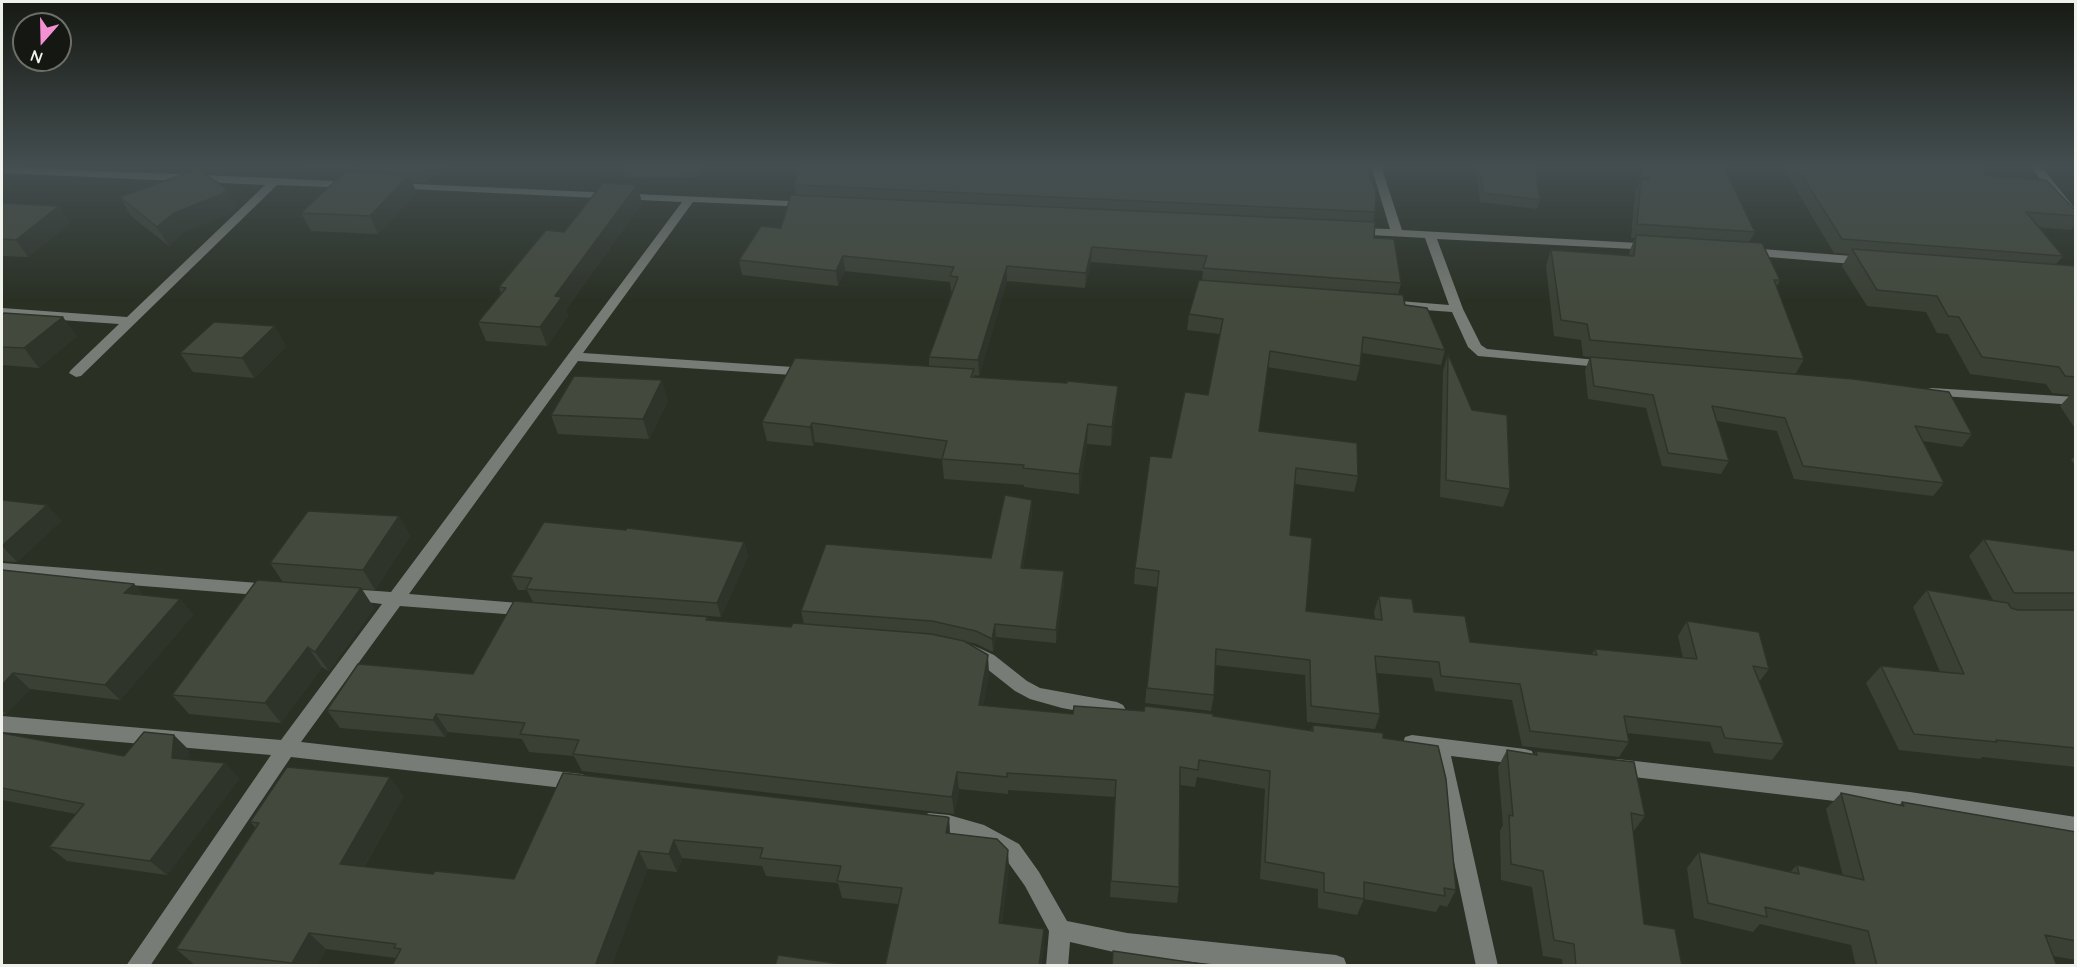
<!DOCTYPE html>
<style>
body{margin:0}
#map{position:relative;width:2077px;height:967px;overflow:hidden;background:#2a3024;font-family:Quicksand,sans-serif}
canvas{display:block}
.frame{position:absolute;inset:0;border:3px solid #eef2ea;pointer-events:none}
.north{position:absolute;left:12px;top:12px;width:60px;height:60px;box-sizing:border-box;background:#141712;border:2px solid #6b6f68;border-radius:50%;rotate:200deg;font-size:16px;font-weight:700;line-height:24px;text-align:center;color:#eef2ea}
.north::after{content:'';display:block;margin:auto;width:21px;height:27px;background:#f491d3;clip-path:polygon(50% 0,100% 100%,50% 72%,0 100%)}
</style>
<div id="map">
<canvas width="2077" height="967"></canvas>
<div class="frame"></div>
<div class="north">N</div>
</div>
<script>
const g = document.querySelector('canvas').getContext('2d');
g.lineJoin = 'round';
const toPath = rows => new Path2D(rows.map(r => 'M' + r).join(''));
function paint(path, color) { g.fillStyle = color; g.fill(path, 'evenodd'); }
function stroke(path, color, width, dash) { g.strokeStyle = color; g.lineWidth = width; g.lineCap = dash ? 'butt' : 'round'; g.setLineDash(dash || []); g.stroke(path); }
const minor = toPath([
 [1371,166,1381,166,1402,230,1657,244,1657,248,1653,250,1437,239,1463,309,1481,345,1487,349,1606,361,1613,365,1611,368,1478,356,1468,347,1452,312,1383,307,1381,304,1387,300,1449,305,1425,238,1353,234,1347,231,1353,228,1390,229,1371,166],
 [2030,166,2041,166,2076,210,2076,221,2072,220,2030,166],
 [2,167,275,178,352,182,357,185,352,188,277,185,81,376,76,377,69,373,71,370,119,324,2,316,2,308,127,317,265,185,2,173,2,167],
 [394,183,812,202,812,206,808,207,693,202,583,353,808,368,815,372,808,376,578,361,409,594,531,604,537,605,539,610,537,615,531,616,400,606,301,742,581,774,588,776,591,782,588,788,581,790,291,757,150,966,126,966,271,755,2,732,2,716,281,740,382,604,343,599,341,595,343,591,349,589,391,592,682,202,390,188,389,186,394,183],
 [1749,248,1865,257,1871,261,1865,265,1745,255,1745,249,1749,248],
 [1932,388,2076,397,2076,405,1927,395,1925,392,1927,389,1932,388],
 [2,563,271,584,277,586,279,590,277,594,271,596,2,575,2,563],
 [970,644,994,655,1027,681,1040,688,1117,702,1123,705,1126,710,1123,715,1117,718,1062,708,1030,699,1015,691,982,665,964,656,961,651,964,646,970,644],
 [1412,735,1525,749,1532,751,1534,757,1532,763,1525,765,1451,756,1498,966,1476,966,1431,753,1405,749,1403,743,1405,737,1412,735],
 [1617,759,1910,792,2076,817,2076,835,1910,810,1617,775,1610,773,1608,767,1610,761,1617,759],
 [929,813,949,815,984,825,1019,844,1039,872,1067,921,1127,933,1336,955,1344,958,1347,966,1230,966,1127,955,1070,942,1068,966,1046,966,1049,931,1025,886,1005,858,979,842,922,828,919,822,922,816,929,813]
]);
const wall = toPath([
 [277,166,349,166,342,169],
 [364,166,447,166,445,169,439,169,427,183,412,182,417,193,378,234,311,231,301,213,361,173,360,171],
 [703,166,698,177,626,178,623,169],
 [1475,166,1535,166,1540,200,1537,209,1480,202],
 [1644,166,1667,166,1683,168,1683,166,1723,166,1755,232,1749,242,1780,280,1777,286,1804,359,1795,375,1972,434,1962,447,1923,441,1944,483,1933,496,1794,479,1777,431,1717,421,1729,461,1721,474,1662,466,1646,408,1588,399,1585,370,1590,357,1583,356,1581,340,1554,336,1546,266,1551,250,1629,256,1630,250,1635,238,1631,238,1635,193,1640,181,1639,178],
 [1782,166,1979,166,1987,176,2076,216,2076,224,2071,230,2038,227,2063,256,2056,264,2076,266,2076,430,2060,406,2070,395,2052,393,2046,384,1970,374,1948,334,1937,333,1926,312,1867,306,1842,266,1849,254,1834,253],
 [637,185,642,203,566,310,568,316,547,346,486,341,478,322,501,293,499,287,564,232],
 [794,185,1375,212,1373,222,1374,238,1401,283,1398,295,1405,305,1445,350,1441,365,1362,353,1360,366,1356,381,1267,367,1259,431,1358,476,1354,492,1295,484,1290,535,1306,611,1375,619,1374,612,1379,596,1414,612,1470,642,1592,654,1595,649,1683,658,1678,636,1687,621,1769,669,1759,682,1784,744,1772,760,1714,753,1710,742,1627,733,1629,742,1619,757,1522,746,1512,700,1435,691,1432,678,1377,673,1380,714,1375,729,1307,722,1305,675,1215,665,1214,695,1211,711,1145,703,1157,587,1134,584,1135,568,1171,458,1208,395,1220,334,1187,330,1189,314,1202,281,1203,271,1091,262,1085,288,1007,281,979,376,974,375,975,378,1117,405,1111,446,1087,444,1079,494,1024,487,1024,485,944,479,942,459,815,442,813,446,767,441,762,422,929,366,929,357,952,291,951,291,950,282,845,271,838,286,742,275,739,260,781,228,796,196],
 [227,189,237,207,232,213,185,231,169,246,131,216,120,197],
 [2,203,70,223,28,257,2,256],
 [2,315,77,336,39,368,2,365],
 [286,346,254,378,193,372,180,353],
 [1448,354,1472,410,1510,489,1503,507,1440,497,1443,371],
 [668,400,649,439,558,434,551,415],
 [2076,455,2076,466,2071,460],
 [2,500,47,505,61,521,17,562,2,561],
 [1032,513,1023,568,1064,585,1056,643,996,637,993,652,977,644,933,634,804,624,801,611,991,558],
 [399,516,410,536,375,590,362,589,374,608,329,671,322,667,281,723,189,714,172,695,283,582,270,563],
 [1984,539,2076,551,2076,610,2017,610,2076,610,2076,767,1982,757,1980,759,1899,750,1866,683,1881,666,1940,672,1913,607,1927,590,1993,600,1969,556],
 [744,542,748,556,721,617,533,602,527,590,518,590,511,576],
 [2,570,134,584,143,595,180,599,193,615,120,700,30,689,6,714,2,714],
 [708,617,709,620,989,673,983,706,1073,714,1213,716,1311,731,1313,725,1383,738,1456,890,1447,907,1440,905,1436,912,1364,899,1357,915,1318,908,1318,889,1260,879,1265,789,1197,777,1195,787,1180,785,1179,887,1177,903,1110,897,1115,797,1008,790,1008,794,959,789,954,814,582,771,574,756,529,752,522,739,448,732,445,737,340,728,327,710],
 [2,733,124,756,189,750,188,760,225,763,239,779,167,875,67,861,49,847,76,814,2,800],
 [1507,750,1534,755,1536,751,1645,816,1633,832,1644,924,1682,966,1563,966,1562,959,1543,956,1532,887,1501,880,1500,831,1503,825,1498,767],
 [563,773,949,818,950,834,1009,868,1002,923,1044,945,1041,966,885,966,898,904,842,898,838,883,766,876,762,866,682,858,677,872,648,869,396,958,326,949,317,966,196,966,176,949,256,828,250,822,404,796,364,867,433,874,514,879],
 [1841,793,1899,805,1902,802,2076,832,2076,960,2053,956,2057,966,1856,966,1851,945,1760,924,1753,932,1694,918,1687,868,1699,852,1790,872,1797,865,1843,876,1826,809]
]);
const shadedWall = toPath([
 [341,166,349,166,342,169],
 [429,166,438,166,439,169,427,183,423,173],
 [696,166,703,166,698,177,696,168],
 [409,175,417,193,378,234,370,216],
 [637,185,642,203,566,310,568,316,547,346,540,327,555,296],
 [227,189,237,207,232,213,185,231,169,246,157,227,174,213],
 [59,206,70,223,28,257,16,240],
 [1092,247,1091,262,1085,288,1086,273],
 [843,256,845,271,838,286,836,271],
 [1007,266,1007,281,979,376,978,360],
 [63,317,77,336,39,368,24,348],
 [275,326,286,346,254,378,242,358],
 [662,380,668,400,649,439,643,419],
 [1118,386,1117,405,1111,446,1112,427],
 [812,423,815,442,813,446,810,427],
 [1088,424,1087,444,1079,494,1079,474],
 [1032,500,1032,513,1021,581,1021,568],
 [47,505,61,521,17,562,2,546],
 [399,516,410,536,375,590,363,570],
 [744,542,748,556,721,617,717,603],
 [1064,571,1064,585,1056,643,1056,630],
 [134,584,147,600,124,593],
 [361,588,374,608,329,671,315,652],
 [180,599,193,615,120,700,105,685],
 [995,624,996,637,993,652,992,639],
 [308,647,322,667,281,723,265,703],
 [988,655,989,673,980,723,979,705],
 [13,673,30,689,6,714,2,710,2,685],
 [436,714,448,732,445,737,433,720],
 [174,735,189,750,187,773,172,758],
 [225,763,239,779,167,875,150,861],
 [957,772,959,789,954,814,952,797],
 [390,777,404,796,355,882,340,864],
 [949,818,950,836,946,833],
 [674,840,682,858,677,872,669,854],
 [1008,850,1009,868,1000,939,999,923],
 [639,851,648,869,612,966,595,966],
 [1044,929,1044,945,1041,966,1039,966],
 [309,933,326,949,317,966,295,966,292,963]
]);
const building = toPath([
 [364,166,429,166,423,173,360,171,364,166],
 [625,166,696,166,696,168,623,169,625,166],
 [801,166,1365,166,1376,191,1375,212,794,185,798,171,801,166],
 [1479,166,1535,166,1540,200,1483,193,1479,166],
 [1646,166,1667,166,1689,169,1688,166,1723,166,1755,232,1637,224,1641,179,1650,180,1646,166],
 [1796,166,1979,166,1987,176,2046,180,2076,211,2076,216,2026,212,2063,256,1842,239,1796,166],
 [198,169,227,189,222,194,174,213,157,227,120,197,198,169],
 [345,172,409,175,370,216,301,213,345,172],
 [603,183,637,185,555,296,562,297,540,327,478,322,506,288,499,287,546,230,564,232,603,183],
 [791,195,1375,222,1374,238,1394,239,1401,283,1203,268,1207,256,1092,247,1086,273,1007,266,978,360,929,357,958,277,950,276,954,267,843,256,836,271,739,260,761,226,781,228,791,195],
 [2,203,59,206,16,240,2,239,2,203],
 [1636,235,1762,243,1780,280,1774,280,1804,359,1590,340,1587,324,1561,320,1551,250,1634,256,1636,235],
 [1852,249,2076,266,2076,377,2065,376,2059,367,1982,357,1959,317,1948,316,1937,296,1877,290,1852,249],
 [1199,280,1403,295,1405,305,1427,308,1445,350,1363,337,1360,366,1270,351,1259,431,1357,443,1358,476,1296,468,1290,535,1312,538,1306,611,1382,620,1379,596,1412,599,1414,612,1465,616,1470,642,1597,655,1595,649,1697,659,1687,621,1759,632,1769,669,1753,666,1784,744,1725,738,1721,727,1624,716,1629,742,1530,731,1520,684,1441,676,1439,662,1375,656,1380,714,1311,706,1310,660,1216,649,1214,695,1147,688,1159,571,1135,568,1150,456,1171,458,1185,392,1208,395,1223,319,1189,314,1199,280],
 [4,313,63,317,24,348,2,347,2,315,4,313],
 [214,322,275,326,242,358,180,353,214,322],
 [1448,354,1472,410,1507,415,1510,489,1446,480,1448,354],
 [1590,357,1853,379,1949,392,1972,434,1915,426,1944,483,1803,466,1785,418,1712,406,1729,461,1668,453,1653,395,1594,386,1590,357],
 [795,358,974,369,971,377,1067,383,1067,381,1118,386,1112,427,1088,424,1079,474,1023,468,1024,465,942,459,947,441,812,423,810,427,762,422,795,358],
 [574,376,662,380,643,419,551,415,574,376],
 [1005,495,1032,500,1021,568,1064,571,1056,630,995,624,992,639,976,631,932,621,801,611,826,544,991,558,1005,495],
 [2,500,47,505,2,546,2,500],
 [308,511,399,516,363,570,270,563,308,511],
 [544,522,626,530,627,528,744,542,717,603,526,589,532,578,511,576,544,522],
 [1984,539,2076,551,2076,593,2014,593,1984,539],
 [2,570,134,584,124,593,180,599,105,685,13,673,2,685,2,570],
 [257,580,361,588,315,652,308,647,265,703,172,695,257,580],
 [1927,590,2008,603,2011,608,2018,610,2076,610,2076,748,1996,740,1997,742,1914,734,1881,666,1964,674,1927,590],
 [514,601,708,617,706,620,791,627,793,623,931,634,964,641,988,655,979,705,1073,714,1074,706,1144,711,1145,706,1213,714,1213,716,1313,731,1313,725,1383,733,1383,738,1438,746,1446,779,1456,890,1444,888,1445,896,1364,882,1364,899,1324,892,1324,873,1265,862,1270,771,1199,760,1198,770,1180,767,1179,887,1111,881,1116,780,1007,773,1007,777,957,772,952,797,573,754,579,740,520,734,525,723,436,714,433,720,327,710,358,664,473,674,514,601],
 [144,732,174,735,172,758,225,763,150,861,49,847,84,804,2,788,2,733,124,756,144,732],
 [1507,750,1537,755,1536,751,1634,762,1645,816,1631,813,1644,924,1675,929,1682,966,1576,966,1574,944,1554,940,1543,871,1511,864,1509,815,1513,816,1507,750],
 [287,767,390,777,340,864,433,874,435,871,514,879,563,773,947,817,949,818,946,833,997,839,1008,850,999,923,1044,929,1039,966,885,966,902,888,837,881,841,866,760,858,763,848,674,840,669,854,639,851,595,966,392,966,401,949,394,948,396,944,309,933,292,963,176,949,259,823,250,822,287,767],
 [1841,793,1904,806,1902,802,2076,832,2076,941,2045,935,2057,966,1877,966,1868,931,1765,907,1767,917,1708,903,1699,852,1799,874,1797,865,1864,880,1841,793],
 [1113,951,1208,965,1208,966,1112,966,1113,951],
 [778,955,854,966,775,966,778,955]
]);
paint(minor, '#787c76');
paint(wall, '#3a4034');
paint(shadedWall, '#2f342b');
paint(building, '#434a3d');
stroke(building, '#2f342b', 1.5);
const sky = g.createLinearGradient(0, 0, 0, 302);
sky.addColorStop(0, '#171a14');
sky.addColorStop(0.55, '#444e50');
sky.addColorStop(1, '#444e5000');
g.fillStyle = sky;
g.fillRect(0, 0, 2077, 302);
</script>
